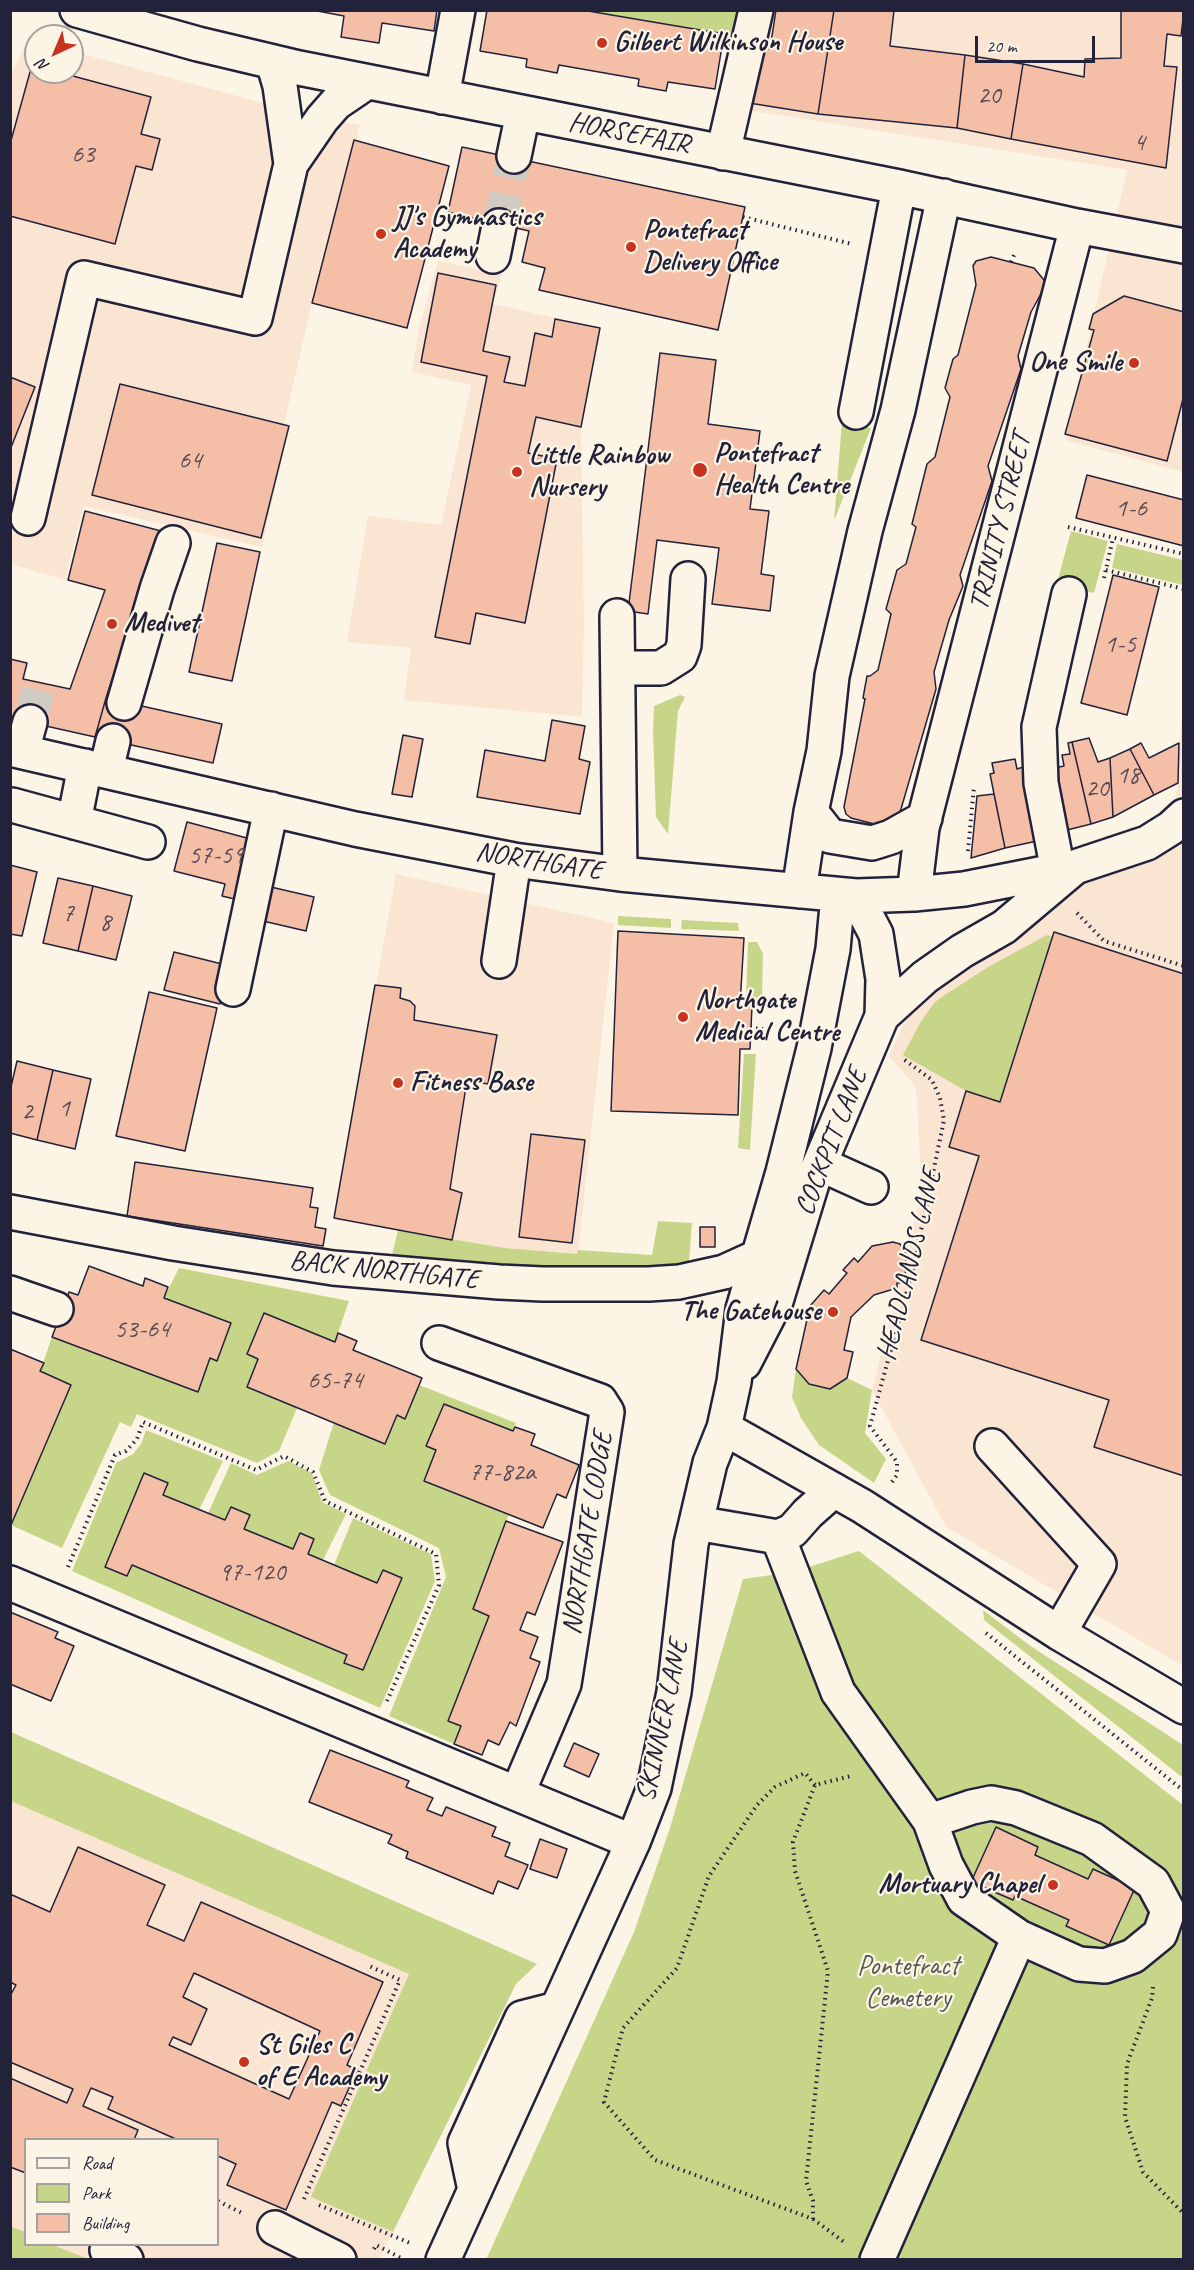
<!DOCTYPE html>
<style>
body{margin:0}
#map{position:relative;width:1194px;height:2270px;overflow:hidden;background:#fcf5e5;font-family:Caveat,sans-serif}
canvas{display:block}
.frame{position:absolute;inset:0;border:12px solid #22223b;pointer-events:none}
.legend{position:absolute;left:24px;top:2138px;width:195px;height:108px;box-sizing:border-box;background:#fcf5e5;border:2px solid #a5a1a1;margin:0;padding:8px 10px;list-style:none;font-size:18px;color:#22223b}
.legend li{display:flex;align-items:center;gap:12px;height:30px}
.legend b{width:30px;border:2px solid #a5a1a1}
.north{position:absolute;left:24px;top:24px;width:60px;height:60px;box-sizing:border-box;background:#fcf5e5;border:2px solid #a5a1a1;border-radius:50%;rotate:224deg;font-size:16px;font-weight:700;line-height:24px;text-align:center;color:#22223b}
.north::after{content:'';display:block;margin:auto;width:21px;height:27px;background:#c8321e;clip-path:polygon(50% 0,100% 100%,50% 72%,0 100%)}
.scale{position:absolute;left:975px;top:36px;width:120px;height:27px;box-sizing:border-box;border:3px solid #22223b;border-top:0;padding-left:8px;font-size:18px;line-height:21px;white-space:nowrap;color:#22223b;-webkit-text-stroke:4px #fcf5e5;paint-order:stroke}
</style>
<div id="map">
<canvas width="1194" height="2270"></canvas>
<div class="frame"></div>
<ul class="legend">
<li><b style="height:8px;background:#fcf5e5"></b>Road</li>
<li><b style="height:16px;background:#c7d589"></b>Park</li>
<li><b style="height:16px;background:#f4bfa6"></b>Building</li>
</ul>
<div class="north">N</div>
<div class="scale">20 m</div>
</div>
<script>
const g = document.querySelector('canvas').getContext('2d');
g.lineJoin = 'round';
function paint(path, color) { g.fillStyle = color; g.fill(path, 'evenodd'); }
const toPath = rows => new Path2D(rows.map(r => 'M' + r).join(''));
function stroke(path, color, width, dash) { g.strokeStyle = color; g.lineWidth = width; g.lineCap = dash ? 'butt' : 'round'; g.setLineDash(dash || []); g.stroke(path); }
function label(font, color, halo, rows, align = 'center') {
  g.font = font + ' Caveat,sans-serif'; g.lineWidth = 4.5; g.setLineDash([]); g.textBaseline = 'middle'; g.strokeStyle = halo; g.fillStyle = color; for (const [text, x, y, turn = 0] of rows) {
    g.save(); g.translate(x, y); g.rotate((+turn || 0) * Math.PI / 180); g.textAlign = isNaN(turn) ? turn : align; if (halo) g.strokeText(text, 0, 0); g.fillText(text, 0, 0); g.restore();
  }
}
const built = toPath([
 [742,11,1183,11,1183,472,1065,440,1127,170,721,106],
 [28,39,36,41,36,72,72,72,72,51,311,116,360,125,312,303,284,424,289,426,262,547,84,506,65,580,11,564,10,76],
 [438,261,502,274,493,304,600,328,581,427,584,626,582,717,404,700,411,648,347,642,368,516,441,525,471,385,412,372,418,333],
 [1183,712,1183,1666,946,1527,872,1390,922,1191,916,1087,889,1056,924,977,1171,828,1178,783,1179,743],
 [396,874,614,923,578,1254,505,1248,334,1218],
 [10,1732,537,1964,516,1984,379,2259,11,2259],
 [26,2140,218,2140,218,2244,26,2244]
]);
const green = toPath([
 [584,10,742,11,737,37],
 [842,421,871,428,834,521],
 [1071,531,1108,541,1094,593,1057,583],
 [1117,544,1183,560,1183,585,1112,568],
 [680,695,685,697,678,711,668,834,656,817,653,733,654,706],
 [618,916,671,919,671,928,618,925],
 [682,920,738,923,739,931,681,929],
 [1047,935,1053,937,1000,1102,966,1091,903,1055,920,1023,934,1003,943,996,990,966],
 [748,942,757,942,763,954,762,999,746,998],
 [744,1054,756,1054,750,1150,738,1148],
 [658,1221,692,1223,689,1261,658,1268,511,1268,392,1255,398,1230,505,1248,577,1254,578,1250,652,1255],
 [179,1268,349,1301,335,1342,263,1313,247,1354,258,1359,247,1387,297,1408,279,1451,257,1463,137,1414,131,1427,120,1422,62,1548,11,1525,71,1385,40,1371,52,1337,218,1360,231,1323,164,1298],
 [796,1369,809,1384,847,1378,872,1390,865,1433,886,1459,874,1483,819,1445,801,1418,792,1397],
 [419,1385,516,1423,513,1431,444,1404,427,1446,436,1450,424,1481,509,1514,473,1609,489,1616,448,1721,461,1726,454,1744,389,1716,446,1577,439,1548,330,1495,319,1470,334,1422,397,1415,406,1418],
 [146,1430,223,1461,199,1510,163,1495,168,1483,144,1473,132,1565,347,1655,344,1663,363,1670,401,1578,383,1570,377,1583,334,1565,353,1518,431,1554,435,1581,380,1708,72,1571,116,1463,133,1454,141,1444],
 [288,1461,312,1473,322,1502,346,1514,323,1560,308,1554,314,1539,300,1534,293,1549,244,1529,250,1515,231,1507,225,1520,208,1513,231,1463,257,1475],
 [859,1551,1183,1805,1183,2259,486,2260,634,1932,670,1828,743,1579,793,1572],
 [983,1610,1029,1645,1183,1745,1183,1778,984,1620],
 [11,1732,537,1964,516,1984,393,2232,311,2197,409,1974,11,1801],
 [10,2226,25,2232,26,2244,53,2245,88,2259,11,2259]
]);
const building = toPath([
 [312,10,437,10,434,31,382,23,379,43,341,37,344,16,312,10],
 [487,10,582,10,724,34,715,89,668,82,666,91,638,86,639,79,559,65,557,73,526,67,527,59,480,51,487,10],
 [776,10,834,10,818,114,749,103,757,47,770,49,776,10],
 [834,10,894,10,890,46,965,55,957,128,818,114,834,10],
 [1121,10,1184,10,1181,36,1167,34,1164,66,1177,67,1166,168,1011,139,1023,64,1084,77,1085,59,1121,58,1121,10],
 [965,55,1023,64,1011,139,957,128,965,55],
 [32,65,36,66,36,72,58,72,151,97,141,134,160,139,152,170,136,166,115,244,10,216,10,144,32,65],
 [354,140,449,166,407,328,312,303,354,140],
 [462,147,745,207,718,330,539,290,545,268,522,262,529,231,448,212,462,147],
 [991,257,1034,268,1044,280,1043,290,1031,312,1018,356,1021,369,988,466,992,481,960,575,963,586,949,620,934,672,936,689,901,809,898,816,882,826,851,818,846,814,844,807,865,699,863,698,867,676,870,676,878,670,891,614,886,609,897,570,906,564,916,527,912,524,927,464,935,457,950,397,945,388,953,359,958,355,976,285,973,266,976,261,991,257],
 [438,273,496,285,483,351,510,357,504,382,525,386,535,333,552,337,555,319,600,328,581,427,536,417,528,453,557,459,525,623,476,613,470,644,435,637,487,376,421,362,438,273],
 [1124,296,1184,312,1184,395,1167,461,1065,434,1094,330,1089,329,1093,314,1124,296],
 [660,353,716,360,708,424,760,431,750,509,769,511,761,574,774,576,770,611,712,604,719,548,657,540,648,614,628,611,660,353],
 [10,377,35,387,10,450,10,377],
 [120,384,289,426,261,538,92,495,120,384],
 [1087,475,1184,500,1184,546,1076,518,1087,475],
 [85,511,161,531,106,698,95,737,10,718,10,659,27,663,23,679,70,689,105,590,68,580,85,511],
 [217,543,260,552,232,681,189,672,217,543],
 [1113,575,1159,587,1127,715,1081,703,1113,575],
 [106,698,222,724,213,763,95,737,106,698],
 [552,720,585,726,579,759,590,762,580,814,477,797,485,750,545,761,552,720],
 [403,735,423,739,412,797,392,794,403,735],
 [1089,738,1098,762,1110,758,1113,817,1091,824,1072,742,1089,738],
 [1072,742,1091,824,1067,830,1054,768,1064,766,1062,755,1070,754,1068,743,1072,742],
 [1141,743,1149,758,1179,743,1178,783,1154,795,1130,749,1141,743],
 [1130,749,1154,795,1113,817,1110,758,1130,749],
 [1015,759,1017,769,1023,767,1037,841,1005,848,990,774,994,773,992,763,1015,759],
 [994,794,1005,848,971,858,977,796,994,794],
 [187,822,258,841,243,901,222,896,225,884,174,871,187,822],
 [10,865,37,872,22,936,10,934,10,865],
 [58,878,93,886,78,951,43,943,58,878],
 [93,886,132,896,116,960,78,951,93,886],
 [271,887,314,897,306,931,263,921,271,887],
 [618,931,744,938,740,1005,752,1006,750,1049,740,1049,738,1115,611,1111,618,931],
 [1054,932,1184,974,1184,1476,1094,1447,1109,1400,921,1340,979,1156,949,1147,966,1091,1000,1102,1054,932],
 [174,952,222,964,217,983,224,984,220,1004,164,990,174,952],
 [375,985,401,988,400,998,410,1001,415,1006,414,1020,497,1035,488,1084,467,1080,450,1189,462,1193,452,1240,334,1218,375,985],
 [149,992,217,1008,185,1151,116,1136,149,992],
 [17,1061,53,1070,37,1140,10,1133,10,1091,17,1061],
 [53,1070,91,1079,75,1149,37,1140,53,1070],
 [531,1134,585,1140,572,1243,519,1237,531,1134],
 [135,1162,313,1188,310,1207,318,1208,315,1227,326,1229,323,1246,127,1216,135,1162],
 [700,1227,715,1227,715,1247,700,1247,700,1227],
 [893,1242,900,1244,906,1254,905,1283,897,1283,897,1288,874,1295,851,1317,844,1350,853,1352,847,1378,830,1389,809,1384,796,1369,810,1306,824,1290,829,1294,847,1273,843,1270,854,1258,858,1262,872,1246,893,1242],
 [89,1266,143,1286,145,1278,168,1287,164,1298,231,1323,217,1361,210,1358,198,1392,52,1337,69,1292,78,1295,89,1266],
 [264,1313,335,1342,338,1333,357,1341,353,1350,422,1378,405,1419,397,1415,385,1444,247,1387,258,1359,247,1354,264,1313],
 [10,1349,44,1363,40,1371,71,1385,11,1525,10,1349],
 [444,1404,513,1431,515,1427,535,1434,531,1445,579,1465,566,1498,557,1494,543,1528,424,1481,436,1450,426,1446,444,1404],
 [144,1473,168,1483,163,1495,225,1520,231,1507,250,1515,244,1529,293,1549,300,1533,314,1539,308,1554,377,1583,383,1570,402,1578,363,1670,344,1663,347,1655,132,1565,127,1576,105,1567,144,1473],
 [506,1521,563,1542,535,1615,527,1612,520,1630,538,1637,530,1658,540,1662,516,1726,510,1722,499,1745,488,1740,482,1755,454,1744,461,1726,448,1721,489,1616,473,1609,506,1521],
 [10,1612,58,1632,55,1638,74,1646,51,1701,10,1684,10,1612],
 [574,1743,599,1754,589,1777,564,1766,574,1743],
 [330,1750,409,1781,406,1787,433,1798,427,1810,442,1816,446,1807,496,1827,492,1836,510,1843,505,1856,528,1865,518,1889,498,1881,493,1894,406,1858,408,1852,388,1843,392,1835,309,1802,330,1750],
 [996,1827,1038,1847,1035,1855,1088,1879,1093,1869,1135,1888,1109,1945,1066,1926,1069,1920,1015,1896,1013,1900,971,1882,996,1827],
 [540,1839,567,1849,557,1878,530,1869,540,1839],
 [78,1847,165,1885,147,1925,184,1941,201,1902,383,1982,347,2065,357,2070,341,2106,332,2102,286,2210,227,2185,236,2164,218,2156,218,2140,178,2140,108,2109,113,2097,91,2088,83,2106,138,2130,134,2140,26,2140,26,2173,10,2167,10,2078,67,2103,73,2089,10,2062,10,1894,50,1912,78,1847],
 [194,1973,320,2031,289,2099,169,2045,173,2037,191,2045,207,2009,183,1997,194,1973],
 [10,1982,16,1985,10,1996,10,1982]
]);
const minorTunnel = toPath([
 [499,226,514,156],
 [30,722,40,683]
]);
const path = toPath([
 [743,217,852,244],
 [1011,262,1014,255],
 [1068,527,1184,554],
 [1106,570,1184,589],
 [1104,578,1113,538],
 [968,851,974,787],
 [1077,913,1104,941,1184,966],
 [750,1028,763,1029],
 [892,1482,897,1475,897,1462,870,1426,913,1269,944,1120,940,1098,932,1080,902,1058],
 [68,1567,115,1455,126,1451,137,1439,143,1422,256,1470,284,1456,313,1472,325,1501,436,1554,439,1585,387,1701],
 [986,1633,1184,1791],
 [815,1785,805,1773,775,1787,757,1805,709,1876,677,1968,623,2028,604,2102,655,2160,813,2219,813,2201,806,2181,828,1971,795,1871,793,1842,815,1785,851,1776],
 [1153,1987,1152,1998,1127,2064,1125,2117,1143,2172,1184,2214],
 [304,2199,400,1980,367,1965],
 [218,2201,242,2213],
 [319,2205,410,2243],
 [813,2219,844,2242],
 [374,2249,376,2245,401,2258]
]);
const minor = toPath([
 [77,10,198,44,299,68,899,187,1077,226,1184,246],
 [442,97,458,10],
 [723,153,756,10],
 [514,156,523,113],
 [291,164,322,119,336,103,367,82],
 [493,256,499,226],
 [856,412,899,187],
 [28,518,84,278,255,318,291,164,280,86,273,62],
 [617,616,620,874],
 [618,668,661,668,680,656,684,645,688,579],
 [124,703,157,589,173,543],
 [10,749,355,829,514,860,620,874,856,896,914,894,964,889,1075,867,1147,843,1171,828,1184,816],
 [22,751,30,722],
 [106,770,113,741],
 [12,805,148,842],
 [811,812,830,836,872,843,891,837,925,818],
 [74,822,85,766],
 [1058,871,1041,783,1039,727,1069,594],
 [799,891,811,812,824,751,832,676,865,531,898,410,944,196],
 [914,894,922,828,1077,226],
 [499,961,514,860],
 [233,989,271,809],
 [882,1016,925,977,962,951,1004,927,1074,868],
 [820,1164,871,1187],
 [10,1212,173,1243,333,1268,499,1282,543,1284,649,1284,679,1282,724,1272,757,1257],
 [10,1293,56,1309],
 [439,1343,600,1401,607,1412,564,1684,518,1792],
 [744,1363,776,1301,813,1180,882,1016,883,979,876,934,856,896],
 [724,1428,862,1506,1059,1633,1184,1707],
 [992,1446,1099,1564,1059,1633],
 [696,1523,778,1537,792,1531,808,1513,834,1490],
 [778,1537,838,1692,930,1821,946,1865,964,1899,1019,1937,877,2260],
 [10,1583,633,1842],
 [930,1821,972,1807,991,1803,1016,1808,1092,1839,1153,1883,1168,1911,1160,1934,1133,1956,1105,1966,1079,1964,1019,1937],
 [475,2190,465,2143,522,2018,557,2009],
 [275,2228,339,2260],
 [107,2250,126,2260],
 [443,2260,633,1842,654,1788,674,1692,691,1544,696,1523,710,1463,724,1428,734,1382,743,1309,783,1172,814,1048,833,949,838,895]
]);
const markers = [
 [602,43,6,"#c8321e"],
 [381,234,6,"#c8321e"],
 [631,247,6,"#c8321e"],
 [1134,363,6,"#c8321e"],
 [700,470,8,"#c8321e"],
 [517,472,6,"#c8321e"],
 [112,624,6,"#c8321e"],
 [683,1017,6,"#c8321e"],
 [398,1083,6,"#c8321e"],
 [833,1312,6,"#c8321e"],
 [1053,1885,6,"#c8321e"],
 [244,2062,6,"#c8321e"]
];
const numberNames = [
 ["20",989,96],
 ["4",1139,143],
 ["63",83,155],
 ["64",190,461],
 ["1-6",1131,509],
 ["1-5",1120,645],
 ["18",1128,776],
 ["20",1097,789],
 ["57-59",216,856],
 ["7",68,914],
 ["8",105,923],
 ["1",64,1109],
 ["2",27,1112],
 ["53-64",142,1330],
 ["65-74",335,1381],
 ["77-82a",502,1473],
 ["97-120",252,1573]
];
const poiNames = [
 ["Gilbert Wilkinson House",614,43],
 ["JJ's Gymnastics",393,218],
 ["Academy",393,250],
 ["Pontefract",643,231],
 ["Delivery Office",643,263],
 ["One Smile",1122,363,"right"],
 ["Pontefract",714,454],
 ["Health Centre",714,486],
 ["Little Rainbow",529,456],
 ["Nursery",529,488],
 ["Medivet",124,624],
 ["Northgate",695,1001],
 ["Medical Centre",695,1033],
 ["Fitness Base",410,1083],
 ["The Gatehouse",821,1312,"right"],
 ["Mortuary Chapel",1041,1885,"right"],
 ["St Giles C",256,2046],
 ["of E Academy",256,2078]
];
const streetNames = [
 ["HORSEFAIR",629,134,11],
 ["TRINITY STREET",1001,522,-76],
 ["NORTHGATE",539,862,9],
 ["COCKPIT LANE",832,1142,-69],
 ["HEADLANDS LANE",910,1265,-76],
 ["BACK NORTHGATE",384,1271,6],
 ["NORTHGATE LODGE",588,1533,-81],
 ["SKINNER LANE",663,1721,-78]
];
const parkNames = [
 ["Pontefract",908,1967],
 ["Cemetery",908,1999]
];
paint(built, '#fae5d2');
paint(green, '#c7d589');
paint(building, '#f4bfa6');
stroke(building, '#22223b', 1.5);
stroke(minorTunnel, '#d0cbc3', 33, [33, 16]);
stroke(minor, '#22223b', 38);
stroke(path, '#22223b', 4, [1.5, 4.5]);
stroke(minor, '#fcf5e5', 33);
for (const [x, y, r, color] of markers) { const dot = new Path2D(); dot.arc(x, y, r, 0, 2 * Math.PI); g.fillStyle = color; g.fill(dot); stroke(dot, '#fcf5e5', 2); }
label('26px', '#564956', null, numberNames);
label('bold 28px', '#22223b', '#fcf5e5', poiNames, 'left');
label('28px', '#22223b', '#fcf5e5', streetNames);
label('28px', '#545852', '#fcf5e5', parkNames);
</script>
